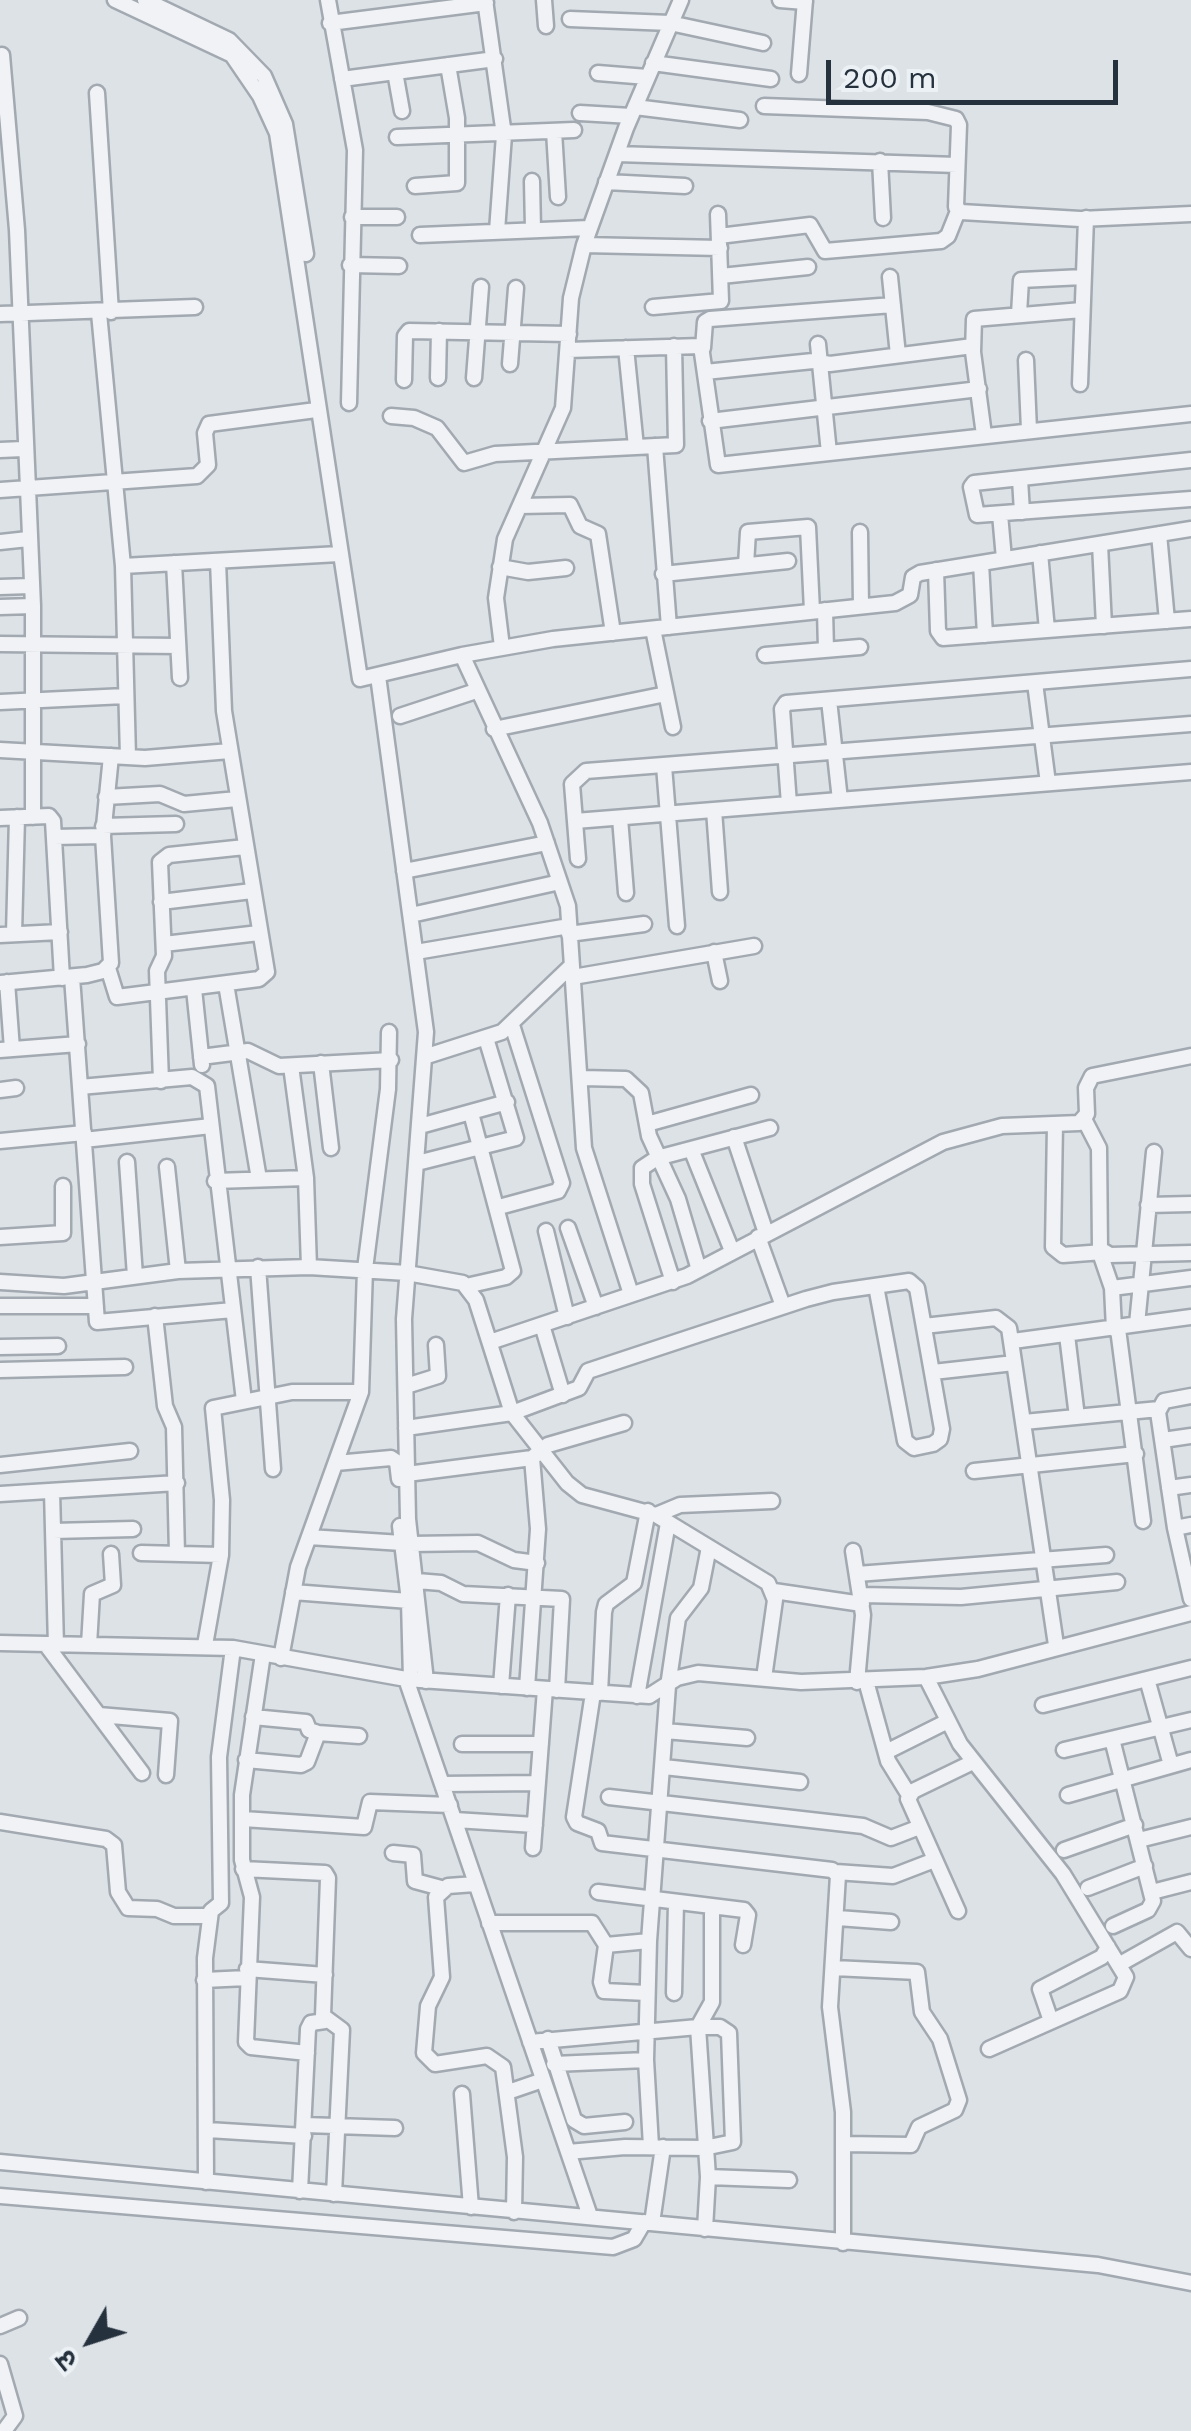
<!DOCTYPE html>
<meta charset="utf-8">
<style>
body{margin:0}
#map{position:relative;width:1191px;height:2431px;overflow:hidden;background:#dde2e7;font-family:"Work Sans","Noto Sans Devanagari",sans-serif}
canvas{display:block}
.north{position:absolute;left:40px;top:2291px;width:100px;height:100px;-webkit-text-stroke:8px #ecf1f5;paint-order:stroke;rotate:231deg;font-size:28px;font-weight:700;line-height:40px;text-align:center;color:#26313e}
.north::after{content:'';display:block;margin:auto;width:35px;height:45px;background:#26313e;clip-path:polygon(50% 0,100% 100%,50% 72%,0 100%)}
.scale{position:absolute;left:826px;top:60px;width:292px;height:45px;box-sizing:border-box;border:5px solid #26313e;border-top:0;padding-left:12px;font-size:30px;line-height:35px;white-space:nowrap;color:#26313e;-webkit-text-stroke:8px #ecf1f5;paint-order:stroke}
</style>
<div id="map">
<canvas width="1191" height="2431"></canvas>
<div class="north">उ</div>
<div class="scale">200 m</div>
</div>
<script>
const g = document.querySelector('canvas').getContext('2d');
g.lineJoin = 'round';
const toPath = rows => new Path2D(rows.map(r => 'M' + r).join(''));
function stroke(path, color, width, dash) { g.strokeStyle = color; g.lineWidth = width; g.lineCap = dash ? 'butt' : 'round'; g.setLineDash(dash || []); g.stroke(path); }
const minor = toPath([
 [115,0,232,55,260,96,277,133,360,679,462,655,553,639,895,603,910,595,913,577,920,573,1191,529],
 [145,0,229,40,264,76,285,124,306,254],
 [328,0,355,150,349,403],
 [485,0,504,135,497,231],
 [544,0,546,26],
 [780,0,805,2],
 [570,19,670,23,763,43],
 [330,23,486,3],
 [2,55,17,230,33,606,33,817],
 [653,63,771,79],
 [395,72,402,111],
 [598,73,647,77],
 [799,74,805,0],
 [342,79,495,59],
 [97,93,111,312],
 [764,106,928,112,956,119,959,125,956,207,961,212,1080,219,1191,214],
 [635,107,740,120],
 [580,113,631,116],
 [554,131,558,197],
 [397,137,574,130],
 [617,154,957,165],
 [880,161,883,218],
 [532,181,533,229],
 [606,182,685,186],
 [415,186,457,183,457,118,448,65],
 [352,217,397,217],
 [420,235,589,228],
 [719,236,810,225,825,251,941,241,948,236,958,211],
 [584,245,720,248],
 [350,265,399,266],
 [721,276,808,267],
 [890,277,898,355],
 [653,307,721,301,718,214],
 [99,313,123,566,128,757],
 [0,314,195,307],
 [1019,314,1021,280,1083,277],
 [818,344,829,453],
 [626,348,636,447],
 [703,348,705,322,710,319,893,305],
 [568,350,701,346,718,465,1191,414],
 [1026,360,1029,430],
 [510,364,516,288],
 [705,372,813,361,830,364,973,346],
 [438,378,439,331],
 [474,378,481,287],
 [404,380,405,336,409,331,569,334],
 [1080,384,1086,218],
 [391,416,414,418,437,428,464,463,495,454,676,445,674,346],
 [710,421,979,389],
 [984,435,973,352,974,319,1082,310],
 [655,446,669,627],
 [0,450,23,449],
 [1191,460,974,483,971,487,977,515,1191,499],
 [1020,479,1022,512],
 [0,490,197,476,208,465,205,433,209,424,316,410],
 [520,506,570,505,580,526,598,534,613,633],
 [1000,514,1004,559],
 [860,532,861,606],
 [1159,534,1167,621],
 [0,542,28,539],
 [1100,544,1104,626],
 [1040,553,1047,630],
 [174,563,180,678],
 [981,563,985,635],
 [746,565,748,532,808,527,812,611],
 [123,566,339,554],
 [500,567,528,572,566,568],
 [936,570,938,631,943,638,1191,619],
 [663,574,788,561],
 [0,587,30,586],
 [0,607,33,606],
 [825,610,826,650],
 [653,629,673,727],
 [0,644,178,646],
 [502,647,496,598,505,539,563,408,571,298,584,245,626,128,681,0],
 [462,655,540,823,568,906,584,1148,631,1294],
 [765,655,860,647],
 [378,676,426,1032,404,1319,408,1519,426,1681],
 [1035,683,1048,783],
 [829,700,840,800],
 [0,702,125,696],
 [400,716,476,691],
 [494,729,666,694],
 [0,750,145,758,230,751],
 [664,766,677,926],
 [106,797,160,794,184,804,237,799],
 [789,804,782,709,786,703,1191,669],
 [714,810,720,892],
 [0,818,49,816,53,821,62,978],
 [620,818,626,893],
 [575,821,1191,772],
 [103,826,176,824],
 [54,837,103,836],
 [578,859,572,784,586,771,1191,724],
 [404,871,547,843],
 [161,902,252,891],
 [411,915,560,882],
 [14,934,17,817],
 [569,934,644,924],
 [0,935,60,932],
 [164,944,259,933],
 [416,952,569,926],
 [714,952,720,981],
 [108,968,117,997,259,979,267,972,224,711,218,561],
 [72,977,97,1322,233,1310],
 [573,977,754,946],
 [7,982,12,1049],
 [0,983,87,975,103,971,111,963,103,836,111,756],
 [226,984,259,1179],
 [194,989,202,1065],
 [0,1050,78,1044],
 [427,1056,502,1032,570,967],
 [201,1057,248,1051,279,1066,391,1060],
 [321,1063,331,1148],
 [291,1066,306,1178,309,1267],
 [582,1078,626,1079,641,1093,649,1136,678,1199,699,1270],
 [161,1081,157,971,164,956,160,862,169,855,245,847],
 [80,1087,192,1077,207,1086,244,1401],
 [0,1090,16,1088],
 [1084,1119,1099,1148,1100,1249,1110,1255,1191,1253],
 [647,1124,751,1095],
 [1055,1124,1053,1247,1063,1255,1103,1252],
 [420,1126,507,1102],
 [734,1137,766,1233],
 [84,1140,211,1126],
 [0,1141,84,1133],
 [691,1149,732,1251],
 [127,1162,135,1276],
 [417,1163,516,1138,486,1038],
 [167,1167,178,1271],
 [215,1181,306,1178],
 [1148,1205,1191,1204],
 [499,1207,558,1191,562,1183,512,1025],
 [568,1228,596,1307],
 [546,1231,567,1317],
 [0,1237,63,1233,63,1186],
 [758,1237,783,1306],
 [1100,1253,1112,1288,1114,1329],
 [258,1267,273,1469],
 [0,1282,64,1286,178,1271,309,1267,407,1273,463,1283,476,1300,512,1413,567,1483,582,1495,656,1515,768,1583,775,1600,764,1678],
 [673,1282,642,1184,642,1168,657,1158,770,1128],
 [466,1286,506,1277,513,1271,471,1113],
 [1112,1288,1191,1278],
 [0,1306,96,1306],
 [155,1316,165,1406,174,1427,177,1554],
 [1137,1324,1154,1152],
 [542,1325,563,1395],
 [924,1326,996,1318,1009,1328,1056,1645],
 [1118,1329,1143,1521],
 [1067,1335,1077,1417],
 [1013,1341,1191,1317],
 [490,1342,687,1276,943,1142,1002,1126,1079,1123,1087,1114,1086,1088,1092,1076,1191,1056],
 [0,1347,58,1346],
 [0,1370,125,1367],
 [933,1372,1014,1363],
 [406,1386,438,1376,436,1345],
 [1191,1396,1164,1401,1158,1412,1175,1528,1191,1599],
 [1024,1422,1159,1409],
 [406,1428,512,1413,579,1388,588,1371,806,1299,833,1292,909,1281,917,1288,942,1429,940,1439,933,1444,914,1448,905,1441,876,1286],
 [1163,1440,1191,1436],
 [336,1463,391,1458,397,1462,399,1479],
 [0,1465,130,1451],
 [974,1471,1136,1454],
 [407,1474,532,1458],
 [1169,1488,1191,1485],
 [52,1491,56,1646],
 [0,1494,177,1483],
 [656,1515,680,1505,772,1501],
 [400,1526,409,1601,411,1679],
 [1175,1528,1191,1525],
 [53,1531,133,1529],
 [309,1537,402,1543],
 [411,1544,478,1543,514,1560,537,1563],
 [853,1551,863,1615,857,1682],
 [141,1553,221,1555],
 [857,1574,1106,1555],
 [417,1581,441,1583,463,1594,562,1599,557,1690],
 [774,1591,862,1604],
 [293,1592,409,1601],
 [861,1595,961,1597,1117,1582],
 [0,1643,233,1648,406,1679,649,1696,677,1678,698,1673,801,1682,926,1677,978,1669,1191,1613],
 [89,1645,92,1594,113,1585,111,1554],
 [205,1645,221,1555,222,1500,213,1408,292,1392,361,1392],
 [47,1646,142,1773],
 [263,1654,242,1795,242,1860,252,1897,246,2042,251,2047,307,2053],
 [281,1658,298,1567,361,1392,365,1269,388,1089,389,1032],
 [926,1677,960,1744,1063,1874,1126,1977,1120,1991,989,2049],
 [406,1679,590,2216],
 [1147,1679,1171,1765],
 [866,1681,888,1761,909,1795],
 [501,1686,508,1595],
 [527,1688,538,1529,532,1458,548,1445,624,1423],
 [593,1693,574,1817,577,1823,598,1831,602,1843,832,1870,838,1875,830,2007,843,2112,843,2243],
 [600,1693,604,1612,606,1604,634,1583,648,1511],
 [637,1696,668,1523],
 [1043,1705,1191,1668],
 [99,1715,170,1721,166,1775],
 [253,1717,306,1722,309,1730,318,1733],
 [665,1731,747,1738],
 [1112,1739,1153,1901,1148,1910,1113,1926],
 [462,1744,541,1744],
 [1064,1750,1191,1720],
 [886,1752,946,1722],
 [246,1760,301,1765,307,1762,318,1733,359,1736],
 [664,1767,800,1782],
 [442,1784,538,1783],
 [1068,1795,1191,1760],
 [609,1797,863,1826,891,1838,917,1828],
 [243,1819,364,1827,370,1802,450,1805],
 [455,1820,535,1825],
 [0,1822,106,1839,114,1845,118,1892,128,1908,157,1909,174,1916,210,1916],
 [1139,1840,1191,1827],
 [533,1848,545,1689],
 [1064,1850,1135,1825],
 [393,1853,413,1855,415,1881,441,1888],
 [243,1869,325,1873,328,1878,323,2016,342,2030,334,2194],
 [836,1872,893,1876,932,1861],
 [475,1884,448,1886,436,1897,442,1977,428,2006,424,2053,435,2064,487,2056,503,2067,515,2157,514,2212],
 [1088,1888,1145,1866],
 [598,1892,744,1910,748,1915,743,1945],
 [1152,1892,1191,1882],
 [958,1911,908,1799,913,1791,973,1762],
 [838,1918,891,1922],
 [489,1923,592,1923,606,1945,649,1941],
 [606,1945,601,1982,604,1991,647,1993],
 [1120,1964,1177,1932,1191,1949],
 [834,1968,917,1972,922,2012,940,2039,959,2100,955,2110,919,2127,911,2145,844,2144],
 [247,1969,325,1975],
 [204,1980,247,1978],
 [674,1993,676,1902],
 [1051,2021,1040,1989,1102,1957,1108,1947],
 [548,2039,574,2120,584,2126,625,2122],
 [530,2042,698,2027,720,2027,729,2033,733,2142,704,2148,625,2147,568,2152],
 [554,2064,646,2060],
 [508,2092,543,2080],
 [462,2094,471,2207],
 [305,2125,395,2128],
 [208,2130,304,2136],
 [651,2146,646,2060,649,1941,668,1686,678,1618,701,1588,709,1547],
 [0,2162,1098,2265,1191,2283],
 [708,2177,789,2180],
 [206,2182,205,1958,211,1911,221,1903,219,1757,233,1648],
 [300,2191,308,2029,311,2023,325,2021],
 [0,2196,613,2247,634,2239,644,2222],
 [652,2223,663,2147],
 [705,2229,708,2177,698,2027,712,2002,712,1907],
 [0,2326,19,2318],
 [0,2364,15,2416,4,2431]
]);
stroke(minor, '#a2a9b1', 19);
stroke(minor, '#f0f2f5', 14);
</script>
